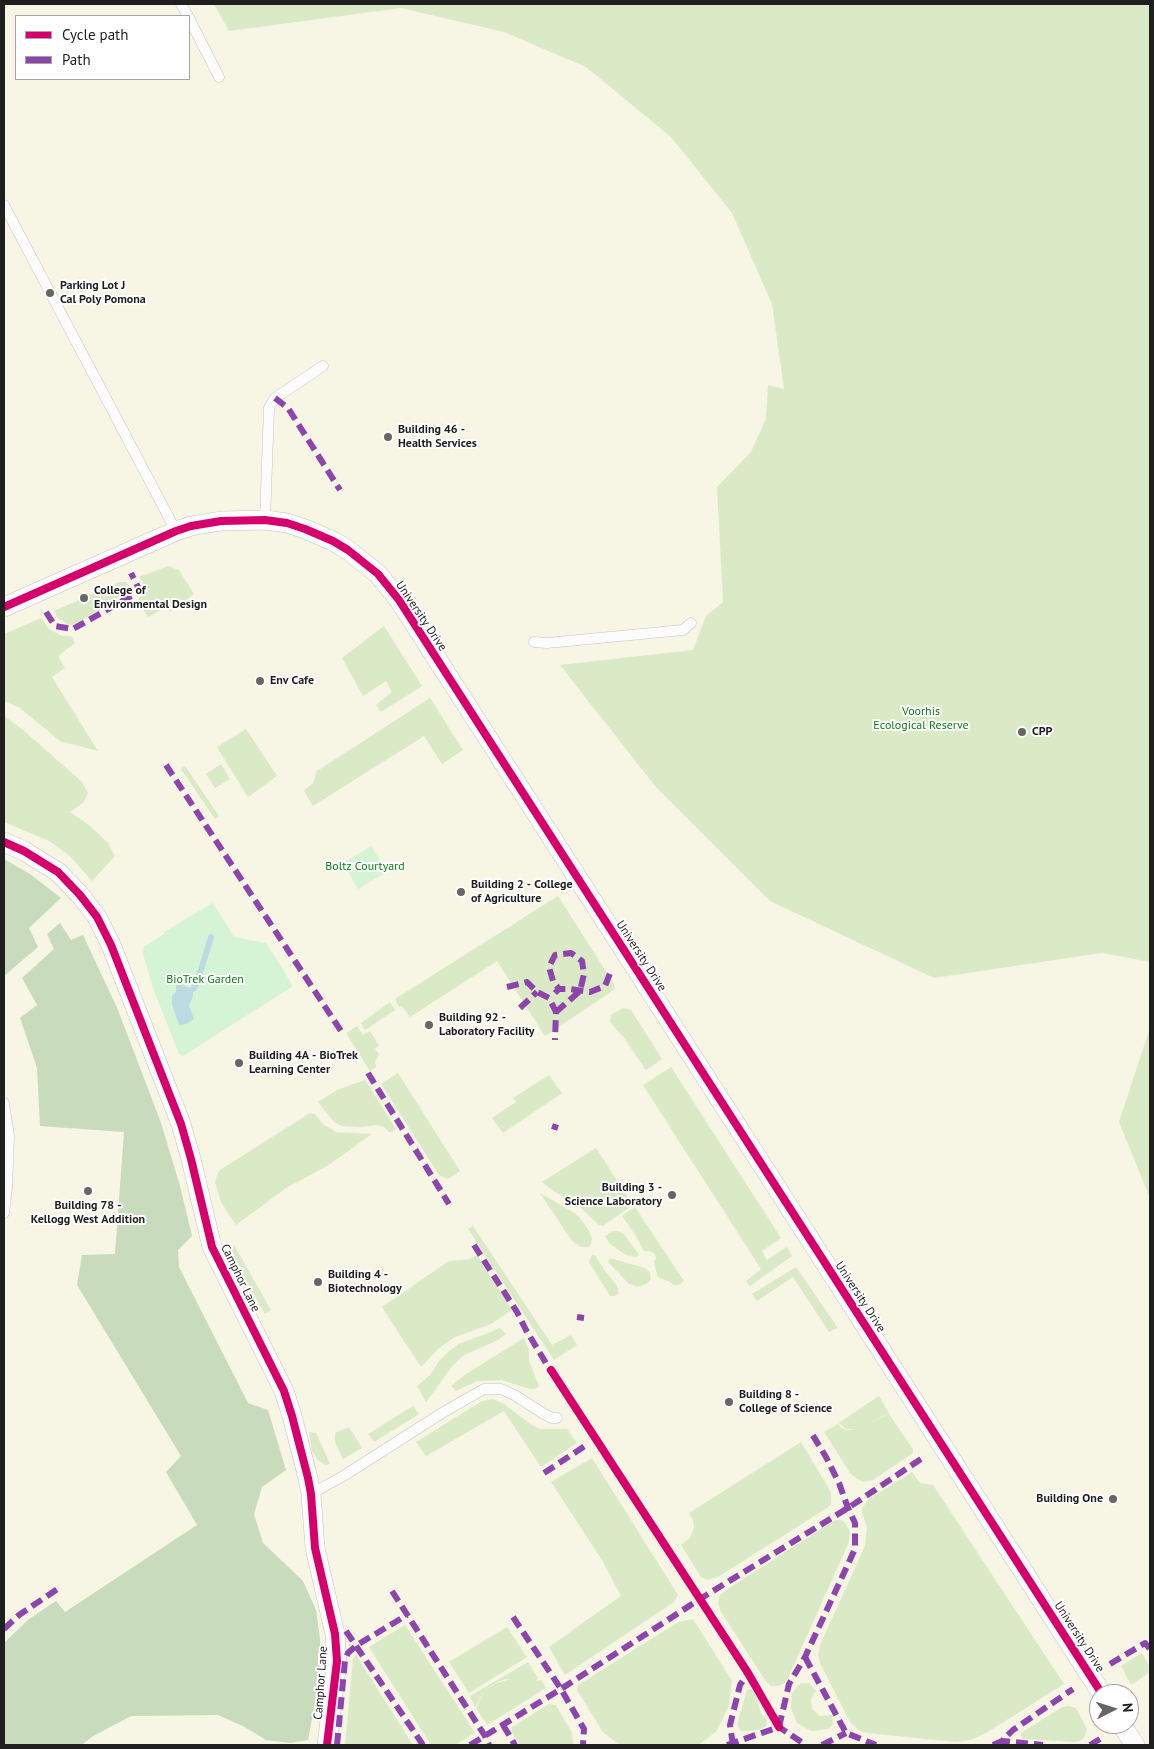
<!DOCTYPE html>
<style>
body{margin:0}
#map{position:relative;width:1154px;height:1749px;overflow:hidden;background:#edebe8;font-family:"PT Sans",sans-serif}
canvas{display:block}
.frame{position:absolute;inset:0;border:5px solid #1f1f1f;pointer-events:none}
.legend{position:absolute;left:15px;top:15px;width:175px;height:65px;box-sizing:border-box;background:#fff;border:1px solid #a5a5a5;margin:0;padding:6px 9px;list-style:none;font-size:15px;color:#1f1f1f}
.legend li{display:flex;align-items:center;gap:10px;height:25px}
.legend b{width:25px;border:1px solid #a5a5a5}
.north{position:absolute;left:1089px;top:1684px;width:50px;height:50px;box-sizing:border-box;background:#fff;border:1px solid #a5a5a5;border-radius:50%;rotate:85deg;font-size:14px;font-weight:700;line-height:20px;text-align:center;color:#1f1f1f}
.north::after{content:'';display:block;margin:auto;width:18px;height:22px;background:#676665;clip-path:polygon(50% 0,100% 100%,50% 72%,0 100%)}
</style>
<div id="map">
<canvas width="1154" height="1749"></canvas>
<div class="frame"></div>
<ul class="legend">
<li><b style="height:6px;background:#d6006c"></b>Cycle path</li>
<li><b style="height:6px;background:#8e44ad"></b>Path</li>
</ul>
<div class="north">N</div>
</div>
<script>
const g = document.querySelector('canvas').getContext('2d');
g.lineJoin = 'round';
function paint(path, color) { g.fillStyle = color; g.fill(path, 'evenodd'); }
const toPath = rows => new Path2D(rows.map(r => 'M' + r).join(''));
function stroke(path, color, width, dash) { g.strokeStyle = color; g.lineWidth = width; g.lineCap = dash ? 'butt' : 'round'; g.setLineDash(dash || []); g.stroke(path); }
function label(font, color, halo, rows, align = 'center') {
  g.font = font + ' "PT Sans",sans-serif'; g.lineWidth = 4; g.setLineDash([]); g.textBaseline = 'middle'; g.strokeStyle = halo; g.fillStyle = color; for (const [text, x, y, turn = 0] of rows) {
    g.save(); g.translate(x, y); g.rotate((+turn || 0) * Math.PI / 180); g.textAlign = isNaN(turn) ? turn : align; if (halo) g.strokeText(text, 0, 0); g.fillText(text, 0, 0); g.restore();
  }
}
const education = toPath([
 [4,4,1150,4,1150,1745,4,1745],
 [16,16,189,16,189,79,16,79],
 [1099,1694,1129,1694,1129,1724,1099,1724]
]);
const grass = toPath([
 [214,4,1150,4,1150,962,1102,953,934,978,770,901,655,786,560,665,693,650,706,616,723,602,717,487,751,452,766,419,768,385,784,389,772,304,732,213,671,137,586,67,504,32,401,8,229,31],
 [168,566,179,570,194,594,170,612,166,607,148,617,137,600,148,591,139,577],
 [119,582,126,582,131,589,77,624,68,625,58,618,54,611,79,600,81,603,89,599,88,596],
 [41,618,49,629,62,636,71,636,75,643,58,656,65,668,52,677,98,751,60,741,20,708,4,701,4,634],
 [384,626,422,686,381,712,376,705,392,692,386,681,363,696,342,658],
 [430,698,463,750,442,764,424,736,313,806,304,791,313,783,317,771],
 [4,716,22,729,82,782,88,793,84,802,70,812,90,826,108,843,115,856,92,881,70,856,49,841,4,822],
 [246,729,277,776,248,797,217,747],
 [221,764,230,779,215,788,206,774],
 [185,766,219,816,215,819,181,769],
 [558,896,614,984,615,989,545,1036,497,961,410,1017,402,1006,399,1007,395,999],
 [390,1002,395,1010,365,1030,361,1023],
 [623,1008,631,1010,662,1059,646,1070,624,1038,610,1022,611,1015],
 [357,1026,363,1035,370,1031,379,1045,375,1049,379,1054,375,1062,376,1067,370,1071,346,1033],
 [1150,1028,1150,1198,1119,1122],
 [671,1067,781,1238,762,1251,767,1260,787,1247,792,1256,750,1286,746,1281,761,1269,643,1085],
 [398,1073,460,1171,448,1179,439,1175,381,1084],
 [549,1075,562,1093,503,1133,492,1118,516,1102,513,1098],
 [365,1080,396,1129,392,1132,389,1132,384,1127,377,1125,360,1127,342,1126,334,1122,318,1102,337,1090],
 [310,1113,315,1114,323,1124,336,1132,372,1134,327,1166,286,1188,236,1225,221,1202,215,1182,217,1175,220,1170],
 [596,1148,633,1205,603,1226,599,1225,577,1204,555,1192,542,1182],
 [540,1193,576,1214,583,1222,589,1231,592,1239,591,1244,589,1247,581,1247,572,1241],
 [635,1207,684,1281,678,1285,674,1285,670,1282,658,1277,655,1268,654,1262,656,1258,655,1254,650,1251,644,1251,636,1236,622,1216],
 [473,1226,552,1345,571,1335,577,1345,554,1360,468,1229],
 [613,1231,618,1231,624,1234,639,1255,636,1257,626,1255,610,1244,605,1236],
 [234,1245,271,1310,265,1314,241,1272,232,1251],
 [477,1255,512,1310,491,1324,455,1337,438,1349,421,1367,382,1307,449,1261,470,1259],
 [592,1255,595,1255,605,1271,616,1284,618,1289,618,1294,614,1296,610,1296,589,1262],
 [610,1258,645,1268,650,1272,651,1279,646,1284,638,1287,629,1284,608,1262],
 [796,1267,838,1328,829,1332,793,1277,757,1301,752,1294],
 [500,1328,506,1334,496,1341,464,1355,453,1365,426,1402,417,1386,430,1375,440,1360,449,1351,460,1343,486,1334],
 [524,1338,529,1350,529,1361,539,1386,535,1389,530,1389,501,1380,477,1381,456,1391,451,1386,466,1374],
 [879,1396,889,1413,866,1425,889,1414,913,1449,913,1453,873,1480,864,1482,857,1479,850,1473,824,1432,838,1424,841,1428,846,1430,859,1429,846,1429,839,1423],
 [493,1399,504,1404,530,1424,540,1429,567,1429,577,1443,541,1467,504,1411,426,1456,416,1442,482,1401],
 [413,1406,419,1414,374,1442,368,1434],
 [349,1427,362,1448,343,1459,335,1442,335,1433],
 [309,1432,316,1433,330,1464,325,1465,318,1460,312,1451],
 [801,1442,831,1492,831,1504,827,1508,718,1577,707,1580,701,1577,681,1545,689,1539,694,1528,693,1520,689,1513],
 [592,1458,678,1595,674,1602,565,1675,549,1647,621,1596,602,1560,551,1482],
 [912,1472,920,1483,933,1485,1064,1684,986,1733,970,1740,956,1742,867,1733,858,1730,850,1722,820,1663,818,1654,820,1645,865,1546,867,1527,862,1513,862,1508,869,1499],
 [835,1520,842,1520,846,1524,850,1532,849,1542,788,1678,785,1683,779,1686,771,1686,765,1680,720,1610,718,1603,720,1595,726,1590],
 [693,1619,732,1681,729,1706,716,1732,698,1745,619,1745,603,1732,577,1690,578,1685,678,1622],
 [405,1625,475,1733,455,1745,431,1745,369,1647],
 [507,1627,527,1657,469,1693,449,1662],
 [1142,1653,1150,1667,1150,1672,1131,1685,1121,1666],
 [356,1655,413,1745,345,1745,353,1659],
 [528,1662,538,1678,536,1681,541,1680,546,1688,487,1725,476,1708,484,1691,497,1683,511,1679,506,1679,497,1682,484,1691,475,1707,470,1696],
 [801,1683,809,1683,816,1691,811,1699,812,1709,820,1716,832,1715,833,1724,828,1729,811,1731,797,1723,791,1708,792,1693],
 [751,1689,756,1695,761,1714,767,1719,766,1726,758,1730,741,1731,737,1725,747,1690],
 [549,1704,556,1705,572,1733,573,1745,520,1745,512,1732,512,1727],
 [1068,1706,1076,1708,1087,1729,1085,1736,1080,1741,1075,1742,1023,1739,1021,1736,1021,1733,1062,1707]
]);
const forest = toPath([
 [4,859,30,874,61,898,29,928,38,947,4,976],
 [60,923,71,940,83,935,118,1010,161,1123,180,1186,192,1236,178,1250,179,1267,248,1403,268,1410,286,1470,262,1487,254,1514,263,1543,303,1581,316,1610,320,1639,321,1671,308,1740,290,1743,266,1740,243,1726,218,1715,131,1716,95,1735,81,1745,4,1745,4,1643,29,1619,56,1601,65,1612,197,1525,166,1472,181,1456,77,1285,82,1255,115,1254,124,1132,40,1126,37,1068,20,1018,37,1005,22,978,54,949,47,934]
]);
const park = toPath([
 [371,846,387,872,358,889,343,863],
 [213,903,234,937,266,943,293,986,183,1056,179,1054,153,988,143,954,144,947,164,934,164,932]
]);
const water = toPath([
 [176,983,193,989,193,996,189,1006,194,1019,186,1024,179,1025,172,1004,172,996,176,992]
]);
const stream = toPath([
 [193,989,197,983,211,937]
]);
const lane = toPath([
 [181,4,188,16],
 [189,18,219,77],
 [4,205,176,531],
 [265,520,269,408,275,398,323,366],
 [534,642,547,643,683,630,691,623],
 [4,1103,9,1136,7,1188,4,1213],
 [311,1494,345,1475,442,1413,484,1389,501,1389,516,1396,544,1414,552,1418,557,1418]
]);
const street = toPath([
 [4,607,176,531,191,526,221,521,265,520,287,523,305,529,333,541,348,550,378,574,399,600,426,642,1102,1694],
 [4,842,24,851,58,872,80,895,97,917,111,945,181,1124,191,1159,212,1247,284,1391,292,1416,308,1478,311,1494,315,1548,335,1634,337,1661,327,1745],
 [1121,1724,1135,1745]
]);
const quiet = toPath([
 [275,398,288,408,340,490],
 [46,612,55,626,73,629,140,591,131,573],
 [166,765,343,1034],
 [507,987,527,982,537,992,549,998,556,1012,555,1040],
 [555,993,559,989,569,989,590,992,605,986,611,971],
 [520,1008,537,992],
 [556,1012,580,991,584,974,582,961,571,953,555,955,549,967,553,981,559,989],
 [368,1073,449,1204],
 [552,1126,558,1128],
 [474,1245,517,1312,526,1330,552,1373],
 [577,1317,584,1318],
 [544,1473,588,1444],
 [392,1591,485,1736,489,1745],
 [513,1617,561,1689,584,1729,583,1745],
 [4,1629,19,1615,59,1588],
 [346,1631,423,1745],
 [805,1657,846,1733,876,1745],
 [1110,1664,1145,1643,1150,1649],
 [778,1724,779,1727,806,1745],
 [503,1725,515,1745],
 [779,1727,789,1684,805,1657,855,1549,855,1523,848,1508,839,1483,826,1457,812,1434],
 [337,1745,345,1660,348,1653,357,1645,407,1615],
 [470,1745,561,1689,700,1599,848,1508,924,1457],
 [727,1745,779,1727],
 [733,1745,730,1725,740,1685,748,1673],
 [822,1745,846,1733],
 [993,1745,1002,1741,1013,1730,1073,1689],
 [1002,1745,1002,1741,1043,1745],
 [1090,1745,1100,1739]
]);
const cycleway = toPath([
 [4,607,176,531,191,526,221,521,265,520,287,523,305,529,333,541,348,550,378,574,399,600,426,642,1102,1694],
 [4,842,24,851,58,872,80,895,97,917,111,945,181,1124,191,1159,212,1247,284,1391,292,1416,308,1478,311,1494,315,1548,335,1634,337,1661,327,1745],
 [551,1370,748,1673,779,1727]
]);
const markers = [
 [50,293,5,"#676665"],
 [388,437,5,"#676665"],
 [84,598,5,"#676665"],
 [260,681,5,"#676665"],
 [1022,732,5,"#676665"],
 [461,892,5,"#676665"],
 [429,1025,5,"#676665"],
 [239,1063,5,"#676665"],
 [88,1191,5,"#676665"],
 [672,1195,5,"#676665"],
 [318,1282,5,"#676665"],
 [729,1402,5,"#676665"],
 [1113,1499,5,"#676665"]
];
const poiNames = [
 ["Parking Lot J",60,286],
 ["Cal Poly Pomona",60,300],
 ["Building 46 -",398,430],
 ["Health Services",398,444],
 ["College of",94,591],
 ["Environmental Design",94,605],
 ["Env Cafe",270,681],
 ["CPP",1032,732],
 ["Building 2 - College",471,885],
 ["of Agriculture",471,899],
 ["Building 92 -",439,1018],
 ["Laboratory Facility",439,1032],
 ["Building 4A - BioTrek",249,1056],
 ["Learning Center",249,1070],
 ["Building 3 -",662,1188,"right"],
 ["Science Laboratory",662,1202,"right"],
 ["Building 78 -",88,1206,"center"],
 ["Kellogg West Addition",88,1220,"center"],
 ["Building 4 -",328,1275],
 ["Biotechnology",328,1289],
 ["Building 8 -",739,1395],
 ["College of Science",739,1409],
 ["Building One",1103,1499,"right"]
];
const streetNames = [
 ["University Drive",421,616,56],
 ["University Drive",641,956,57],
 ["Camphor Lane",240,1278,64],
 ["University Drive",860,1297,57],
 ["University Drive",1079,1637,57],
 ["Camphor Lane",321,1683,-86]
];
const parkNames = [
 ["Voorhis",921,712],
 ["Ecological Reserve",921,726],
 ["Boltz Courtyard",365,867],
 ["BioTrek Garden",205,980]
];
paint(education, '#f7f5e3');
paint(grass, '#daeac6');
paint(forest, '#c8dcbd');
paint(park, '#d5f3d5');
paint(water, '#bbdae1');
stroke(stream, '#bbdae1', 6);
stroke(lane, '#c6c5c4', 11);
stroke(street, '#c6c5c4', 20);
stroke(lane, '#fcfcfc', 10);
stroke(street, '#fcfcfc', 19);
stroke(quiet, '#8e44ad', 6, [12, 6]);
stroke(cycleway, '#d6006c', 8);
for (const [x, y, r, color] of markers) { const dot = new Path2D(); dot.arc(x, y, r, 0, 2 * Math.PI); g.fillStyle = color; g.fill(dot); stroke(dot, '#fff', 2); }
label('bold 12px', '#1f1f1f', '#fff', poiNames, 'left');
label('12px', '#1f1f1f', '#fff', streetNames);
label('12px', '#0b7f13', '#fff', parkNames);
</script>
